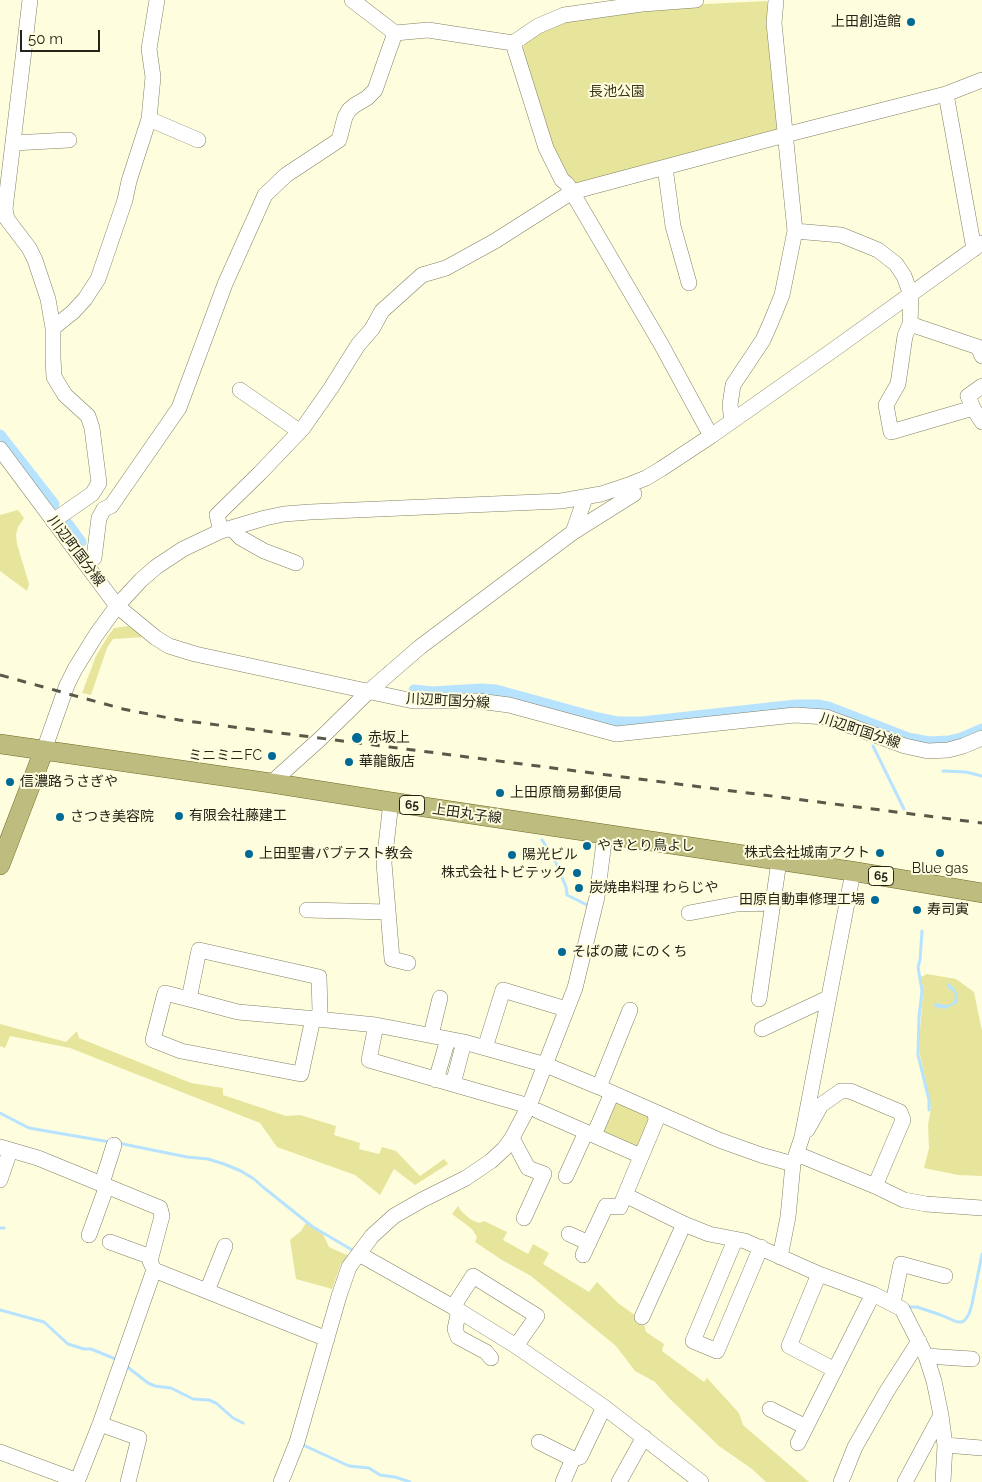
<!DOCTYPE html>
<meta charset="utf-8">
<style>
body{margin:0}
#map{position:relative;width:982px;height:1482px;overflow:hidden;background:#fefdde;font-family:Raleway,sans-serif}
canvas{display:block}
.scale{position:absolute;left:20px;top:30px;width:80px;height:22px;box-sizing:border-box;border:2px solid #252419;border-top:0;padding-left:6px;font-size:15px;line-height:18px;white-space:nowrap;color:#252419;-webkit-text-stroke:4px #fefdde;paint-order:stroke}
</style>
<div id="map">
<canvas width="982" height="1482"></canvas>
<div class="scale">50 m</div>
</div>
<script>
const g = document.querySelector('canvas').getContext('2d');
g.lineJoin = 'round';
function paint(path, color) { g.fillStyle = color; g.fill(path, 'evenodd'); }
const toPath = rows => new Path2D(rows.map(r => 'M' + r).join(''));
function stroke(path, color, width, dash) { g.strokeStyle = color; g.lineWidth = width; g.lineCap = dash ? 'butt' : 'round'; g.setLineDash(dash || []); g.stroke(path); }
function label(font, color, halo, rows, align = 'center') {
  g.font = font + ' Raleway,"Noto Sans JP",sans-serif'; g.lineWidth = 4; g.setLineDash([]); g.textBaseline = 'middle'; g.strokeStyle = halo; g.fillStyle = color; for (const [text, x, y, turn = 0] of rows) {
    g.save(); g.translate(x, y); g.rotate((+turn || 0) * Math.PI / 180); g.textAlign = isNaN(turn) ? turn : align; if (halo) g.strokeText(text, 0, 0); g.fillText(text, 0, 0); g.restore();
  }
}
const green = toPath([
 [767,1,781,129,579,185,565,180,520,55,526,40,565,18,665,6],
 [18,510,24,518,18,527,16,535,17,544,29,584,27,591,0,571,0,515],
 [128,626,146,637,113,639,107,648,91,695,82,693,96,656,108,636,114,628],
 [927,974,956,979,974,992,982,1031,982,1176,958,1175,924,1168,929,1148,928,1125,931,1108,920,1055,919,1046,923,991,921,977],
 [0,1024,66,1042,77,1031,79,1038,191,1083,223,1088,223,1095,286,1116,300,1115,336,1126,334,1135,360,1143,359,1149,379,1154,382,1147,396,1151,420,1176,444,1159,448,1164,415,1185,394,1169,380,1195,355,1175,277,1147,260,1123,70,1048,10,1036,5,1048,0,1046],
 [616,1100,648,1114,651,1120,640,1150,600,1136],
 [458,1206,462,1212,470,1219,479,1223,484,1221,507,1232,503,1240,528,1254,533,1244,549,1253,543,1264,589,1292,597,1282,618,1303,643,1321,646,1332,664,1344,662,1351,704,1382,707,1378,739,1413,743,1425,809,1482,766,1482,752,1469,719,1446,669,1398,655,1382,635,1371,616,1346,531,1276,502,1260,475,1242,477,1237,472,1229,452,1214],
 [306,1223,323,1234,329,1247,349,1256,341,1264,332,1289,296,1279,290,1240,301,1231]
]);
const water = toPath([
 [948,983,950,984,956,991,958,997,957,1003,945,1009,935,1007,934,1005,935,1003,946,1005,951,1004,954,1002,955,996,954,992,947,987]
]);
const stream = toPath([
 [873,746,904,809],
 [943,771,966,772,982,776],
 [542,840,553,856,566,887,567,895,589,906],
 [922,931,920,960,918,967,922,991,919,1017,918,1055,929,1100,929,1110],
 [0,1113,29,1128,110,1142],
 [118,1143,187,1157,208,1159,224,1164,241,1171,254,1179,263,1187,313,1227,354,1251],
 [0,1228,4,1228],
 [909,1307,917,1307,941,1315,957,1322,962,1322,965,1320,969,1314,972,1304,982,1254],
 [0,1310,44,1322,68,1344,84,1349,91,1349,118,1360],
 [125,1365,148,1383,155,1386,171,1388,193,1399,209,1400,216,1403,233,1418,243,1423],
 [303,1445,349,1466,369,1468,380,1475,395,1477,410,1482]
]);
const canal = toPath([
 [0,435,54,504],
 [68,524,81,542],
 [414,690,432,692,481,689,496,690,598,718,617,722,642,722,796,705,818,705,828,707,908,738,929,742,949,741,961,738,982,729]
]);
const minor = toPath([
 [30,0,5,209,7,219,29,248,35,260,48,299,53,328,53,358,54,377,65,395,88,416,92,428,99,483,92,494,53,521],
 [352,0,395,33,428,30,513,43,538,26,564,15,642,4,696,0],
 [513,43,546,148,562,180,567,184,572,192,661,344,711,436],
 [946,94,974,249],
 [149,119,198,140],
 [13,143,69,140],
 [665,167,673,226,689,283],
 [795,231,841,235,878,250,896,264,904,276,911,295,910,324,905,336,898,384,886,405,891,432,973,408],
 [910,324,978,347,982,356],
 [53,328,73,312,85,299,98,279,125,200,129,181,149,119,153,77,149,49,157,0],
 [982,386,968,396,973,408,982,422],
 [240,390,299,431],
 [732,421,730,405,733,385,763,340,771,322,782,295,795,231,774,23,776,0],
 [0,449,117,606,156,638,169,646,195,654,413,701,478,701,509,705,616,734,795,715,826,717,905,746,928,751,948,750,963,746,982,738],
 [231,528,241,538,264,551,296,563],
 [221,531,217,515,260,473,303,428,331,388,358,345,372,329,382,311,422,275,446,268,495,241,572,192,785,135,946,94,982,80],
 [572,533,634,494],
 [94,558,99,518,104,509,111,506,179,408,225,284,265,195,286,175,339,140,345,117,349,110,355,105,367,98,375,90,395,33],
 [44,750,67,685,75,669,96,635,117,606,141,580,156,567,183,549,221,531,265,518,284,514,310,512,561,501,601,494,631,484,646,478,661,469,711,436,836,348,982,243],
 [271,783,320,739,368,692,420,647,572,533,575,527,585,498],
 [391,802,384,863,392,959,408,963],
 [307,910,387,912],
 [689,913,737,904,773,903],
 [189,999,199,950,319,977,320,1011,317,1019,312,1023,301,1074,181,1051,153,1040,165,993,189,999,238,1012,317,1019,376,1025,464,1042,546,1065,599,1087,719,1140,761,1155,793,1164],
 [759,999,779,861],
 [376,1025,369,1060,529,1106],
 [762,1029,828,998],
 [431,1035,440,998],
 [485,1048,503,990,566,1009],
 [436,1080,448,1039],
 [453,1084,464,1042],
 [599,1087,630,1010],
 [538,1111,641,1156],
 [807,1130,821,1105,841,1091,850,1091,900,1112,903,1120,875,1186],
 [594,1135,612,1093],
 [512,1138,528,1168,544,1174,524,1218],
 [0,1147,38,1158,160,1208,162,1216,150,1261,154,1270,327,1339],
 [797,1154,875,1186,904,1200,926,1204,982,1208],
 [566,1176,586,1132],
 [0,1180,10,1151],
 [625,1195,684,1224,709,1234,745,1241,819,1274,873,1294,902,1309,926,1356,934,1381,941,1415,945,1445,943,1482],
 [569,1234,589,1243],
 [89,1235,105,1191,103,1180,114,1145],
 [735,1240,693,1341,717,1351,761,1247],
 [110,1242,151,1257],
 [359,1254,453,1307,516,1346,604,1407,701,1482],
 [583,1255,606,1206,620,1207,625,1195,656,1121,655,1112],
 [780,1257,788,1217,793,1164,802,1137,853,872],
 [819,1274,789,1346,835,1370],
 [207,1291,225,1246],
 [893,1303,901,1264,945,1276],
 [453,1307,473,1276,537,1316,516,1346],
 [459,1310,455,1329,458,1337,486,1352,491,1358],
 [642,1317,684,1224],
 [926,1356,972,1359],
 [770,1409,806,1427],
 [100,1424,139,1438,128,1482],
 [539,1442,573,1459,580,1457,604,1407],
 [798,1443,873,1294],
 [945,1445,982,1448],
 [0,1452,78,1481],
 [77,1482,100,1424,154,1270],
 [281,1482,297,1442,339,1296,349,1267,372,1236,394,1216,422,1200,466,1178,491,1161,504,1149,512,1138,529,1106,575,988,597,897,605,834],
 [563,1482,573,1459],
 [619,1482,644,1437],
 [841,1482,855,1447,887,1391,919,1341],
 [905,1482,941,1415]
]);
const major = toPath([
 [0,744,271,783,391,802,857,872,982,893],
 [0,865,44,750]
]);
const rail = toPath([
 [0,675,123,709,179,720,982,823]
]);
const markers = [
 [911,22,5,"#006a97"],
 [357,738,6,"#006a97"],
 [272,756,5,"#006a97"],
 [349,762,5,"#006a97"],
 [10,782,5,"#006a97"],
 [500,793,5,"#006a97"],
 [179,816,5,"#006a97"],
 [60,817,5,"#006a97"],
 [587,846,5,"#006a97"],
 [880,853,5,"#006a97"],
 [940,853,5,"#006a97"],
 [249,854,5,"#006a97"],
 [512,855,5,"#006a97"],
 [577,873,5,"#006a97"],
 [579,888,5,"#006a97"],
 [875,900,5,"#006a97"],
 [917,910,5,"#006a97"],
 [562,952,5,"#006a97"]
];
const shields = [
 [412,805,25],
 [881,876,25]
];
const shieldNames = [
 ["65",412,805],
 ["65",881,876]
];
const poiNames = [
 ["上田創造館",901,22,"right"],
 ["赤坂上",368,738],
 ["ミニミニFC",262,756,"right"],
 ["華龍飯店",359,762],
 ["信濃路うさぎや",20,782],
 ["上田原簡易郵便局",510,793],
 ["有限会社藤建工",189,816],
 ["さつき美容院",70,817],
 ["やきとり鳥よし",597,846],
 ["株式会社城南アクト",870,853,"right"],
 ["上田聖書パブテスト教会",259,854],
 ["陽光ビル",522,855],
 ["Blue gas",940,869,"center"],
 ["株式会社トビテック",567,873,"right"],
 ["炭焼串料理 わらじや",589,888],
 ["田原自動車修理工場",865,900,"right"],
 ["寿司寅",927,910],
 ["そばの蔵 にのくち",572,952]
];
const parkNames = [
 ["長池公園",617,92]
];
const streetNames = [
 ["川辺町国分線",76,551,53],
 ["川辺町国分線",448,701,3],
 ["川辺町国分線",860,731,18],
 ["上田丸子線",467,814,8]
];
paint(green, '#e7e59c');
paint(water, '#b7e3ff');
stroke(stream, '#b7e3ff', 3);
stroke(canal, '#b7e3ff', 11);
stroke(minor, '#818164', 16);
stroke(major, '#6e6a25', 20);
stroke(minor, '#fff', 15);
stroke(major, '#bfbc80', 19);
stroke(rail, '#5a5949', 3, [9, 9]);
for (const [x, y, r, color] of markers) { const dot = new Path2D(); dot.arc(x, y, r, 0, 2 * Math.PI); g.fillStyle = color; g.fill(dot); stroke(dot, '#fefdde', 2); }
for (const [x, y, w] of shields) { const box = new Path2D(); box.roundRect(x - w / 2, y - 9.5, w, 19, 4); g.fillStyle = '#fefdde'; g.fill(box); stroke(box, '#252419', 1); }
label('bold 12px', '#252419', null, shieldNames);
label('14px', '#252419', '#fefdde', poiNames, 'left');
label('14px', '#393715', '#fefdde', parkNames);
label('14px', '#252419', '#fefdde', streetNames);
</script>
